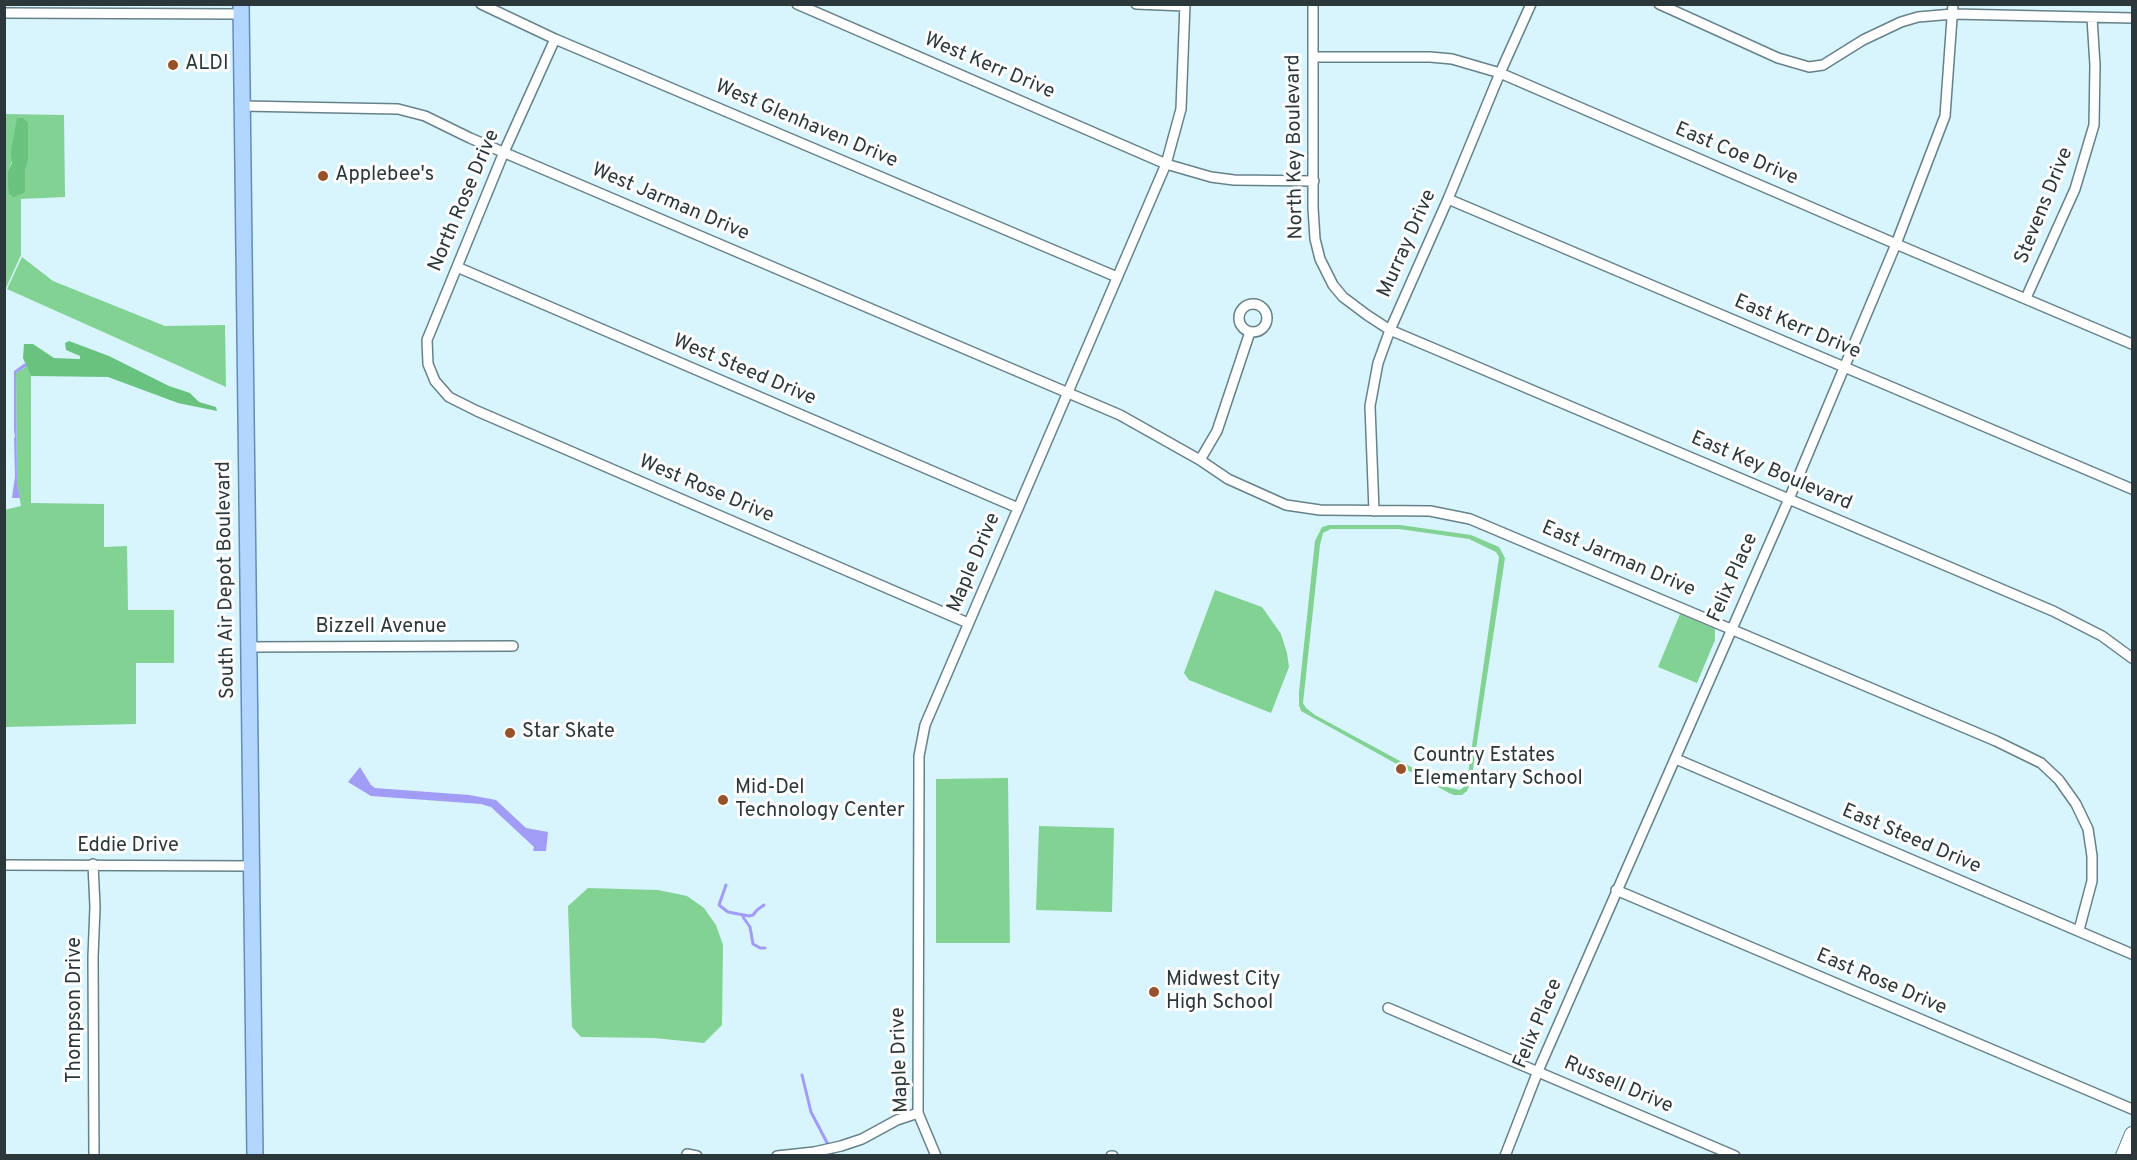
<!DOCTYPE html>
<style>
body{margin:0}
#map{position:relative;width:2137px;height:1160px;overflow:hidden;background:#d8f5fe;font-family:Overpass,sans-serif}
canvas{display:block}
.frame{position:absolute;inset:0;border:6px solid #2b373b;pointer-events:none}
</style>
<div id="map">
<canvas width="2137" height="1160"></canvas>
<div class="frame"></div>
</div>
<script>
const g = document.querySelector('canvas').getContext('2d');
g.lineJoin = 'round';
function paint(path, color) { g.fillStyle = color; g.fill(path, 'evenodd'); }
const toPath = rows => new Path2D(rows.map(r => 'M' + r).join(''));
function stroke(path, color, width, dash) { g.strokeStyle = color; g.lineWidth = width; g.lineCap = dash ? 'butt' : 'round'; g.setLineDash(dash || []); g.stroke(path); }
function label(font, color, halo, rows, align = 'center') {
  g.font = font + ' Overpass,sans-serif'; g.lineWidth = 6; g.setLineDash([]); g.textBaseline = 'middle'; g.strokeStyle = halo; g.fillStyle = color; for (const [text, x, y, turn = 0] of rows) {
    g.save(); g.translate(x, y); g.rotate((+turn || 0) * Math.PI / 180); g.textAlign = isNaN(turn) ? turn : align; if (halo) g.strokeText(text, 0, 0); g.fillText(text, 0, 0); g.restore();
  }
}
const green = toPath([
 [5,114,64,115,65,197,21,199,21,255,6,288,5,287],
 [28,123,28,159,25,172,25,191,8,171],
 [22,257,53,281,165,326,225,325,226,387,7,289],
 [27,366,31,376,31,503,104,504,104,547,127,546,128,610,174,610,174,663,136,663,136,724,5,727,4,510,21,506,17,484,16,373],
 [1329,525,1400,525,1471,535,1499,547,1505,558,1471,782,1467,791,1462,795,1454,795,1449,793,1301,711,1299,705,1299,692,1315,541,1322,527],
 [1331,529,1399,529,1469,539,1496,552,1499,557,1468,774,1464,787,1460,790,1450,788,1315,715,1306,708,1303,703,1320,545,1323,533],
 [1215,590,1262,607,1281,634,1287,653,1289,667,1271,713,1189,680,1184,673],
 [1680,614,1715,629,1715,640,1697,683,1658,667],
 [1008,778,1010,943,936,943,936,779],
 [1039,826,1114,828,1112,912,1036,910],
 [588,888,658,890,687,896,704,908,716,925,723,945,722,1025,704,1043,654,1038,581,1037,572,1027,568,906]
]);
const forest = toPath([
 [17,118,23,118,28,123,28,160,25,172,25,192,14,197,9,194,8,187,8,171,12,163,11,151],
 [69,341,109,356,169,386,190,393,199,402,216,407,217,411,178,403,108,377,31,376,23,358,24,344,33,344,54,358,80,359,80,356,66,350,65,343]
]);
const water = toPath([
 [25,363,27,366,16,373,17,484,20,498,12,498,15,476,14,438,15,437,14,430,14,371],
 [360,767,371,785,375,788,469,795,496,800,526,828,548,832,546,851,533,851,534,847,491,807,481,804,371,796,348,782]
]);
const stream = toPath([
 [726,885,719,905,728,912,749,916,753,915,757,910,764,905],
 [743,917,750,927,753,944,760,948,765,948],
 [802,1075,811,1112,834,1156]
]);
const street = toPath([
 [481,4,555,39,1117,277],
 [797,4,1166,164,1211,177,1234,180,1314,181],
 [1136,4,1185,6],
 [1313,4,1313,208,1315,239,1320,259,1333,285,1343,297,1367,315,1390,330,2053,611,2102,636,2132,658],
 [1659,4,1778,58,1809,67,1823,65,1863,40,1901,22,1918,17,1953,14,2132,18],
 [4,13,241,14],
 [555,39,504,152,427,340,428,364,435,381,449,397,477,411,968,623],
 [1313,57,1430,57,1452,59,1500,73,1896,244,2132,344],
 [243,106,398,109,425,116,470,138,1120,415,1200,460,1228,479,1286,505,1320,510,1430,511,1470,519,1996,741,2041,763,2059,780,2076,804,2088,829,2092,856,2092,881,2079,930],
 [1448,199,2132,489],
 [457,267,1018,508],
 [2026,298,2075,189,2094,125,2095,65,2092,18],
 '1239 318a14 14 0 1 1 28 0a14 14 0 1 1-28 0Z',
 [1200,460,1217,431,1250,332],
 [1374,511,1370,406,1378,363,1390,330,1448,199,1500,73,1531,4],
 [249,647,513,646],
 [1676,759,2132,954],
 [93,864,95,907,93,957,94,1156],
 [4,865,252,866],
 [1616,890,2132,1109],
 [1388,1008,1735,1156],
 [687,1154,697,1156],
 [777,1156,814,1152,841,1146,862,1139,897,1120,918,1113],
 [936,1156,918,1113,919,774,919,756,925,725,1166,164,1181,109,1185,4],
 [1111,1156,1113,1156],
 [1505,1156,1538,1071,1789,499,1896,244,1945,116,1953,4]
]);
const secondary = toPath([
 [2123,1156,2132,1134]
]);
const primary = toPath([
 [241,4,255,1156]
]);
const markers = [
 [173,65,6,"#985229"],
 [323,176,6,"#985229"],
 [510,733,6,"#985229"],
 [1401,769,6,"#985229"],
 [723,800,6,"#985229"],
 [1154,992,6,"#985229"]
];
const poiNames = [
 ["ALDI",185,65],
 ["Applebee's",335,176],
 ["Star Skate",522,733],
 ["Country Estates",1413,757],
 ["Elementary School",1413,780],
 ["Mid-Del",735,789],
 ["Technology Center",735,812],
 ["Midwest City",1166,981],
 ["High School",1166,1004]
];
const streetNames = [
 ["West Kerr Drive",989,67,23],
 ["West Glenhaven Drive",806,125,23],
 ["North Key Boulevard",1296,147,-91],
 ["East Coe Drive",1736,155,23],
 ["North Rose Drive",465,201,-67],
 ["West Jarman Drive",670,203,23],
 ["Stevens Drive",2045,206,-68],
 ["Murray Drive",1408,244,-66],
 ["East Kerr Drive",1797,328,23],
 ["West Steed Drive",744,371,23],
 ["East Key Boulevard",1771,472,23],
 ["West Rose Drive",706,490,23],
 ["East Jarman Drive",1618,560,23],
 ["Maple Drive",975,563,-67],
 ["Felix Place",1734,578,-66],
 ["South Air Depot Boulevard",227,580,-91],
 ["Bizzell Avenue",381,628],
 ["East Steed Drive",1911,840,23],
 ["Eddie Drive",128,847],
 ["East Rose Drive",1881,983,23],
 ["Thompson Drive",76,1010,-90],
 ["Felix Place",1539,1024,-67],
 ["Maple Drive",901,1060,-92],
 ["Russell Drive",1618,1086,23]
];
paint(green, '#81d293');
paint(forest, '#6ac27f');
paint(water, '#a19df7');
stroke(stream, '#a19df7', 3);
stroke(street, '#668189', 12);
stroke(secondary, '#668189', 16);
stroke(primary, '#618db8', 18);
stroke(street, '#fff', 9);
stroke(secondary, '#fff', 14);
stroke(primary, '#b2d6fd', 15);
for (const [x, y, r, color] of markers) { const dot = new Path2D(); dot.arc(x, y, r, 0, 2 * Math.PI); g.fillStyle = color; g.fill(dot); stroke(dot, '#fdfdfd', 2); }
label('20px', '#2b373b', '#fdfdfd', poiNames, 'left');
label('20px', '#2b373b', '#fdfdfd', streetNames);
</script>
